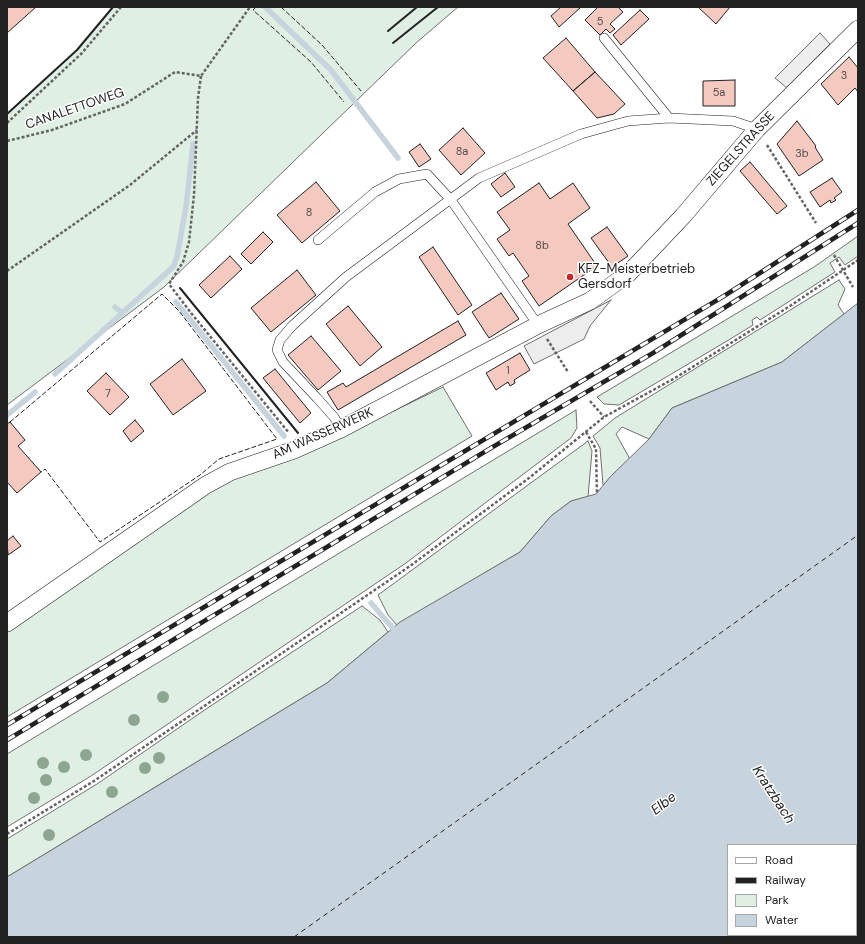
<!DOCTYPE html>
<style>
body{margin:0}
#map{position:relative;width:865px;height:944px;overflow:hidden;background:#fff;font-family:"DM Sans",sans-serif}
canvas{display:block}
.frame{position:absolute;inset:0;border:8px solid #222;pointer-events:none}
.legend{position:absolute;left:727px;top:844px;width:130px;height:92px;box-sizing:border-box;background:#fff;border:1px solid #a7a7a7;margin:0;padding:5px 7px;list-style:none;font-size:12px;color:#222}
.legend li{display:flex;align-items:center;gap:8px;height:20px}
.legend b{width:20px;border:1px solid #a7a7a7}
</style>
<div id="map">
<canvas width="865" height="944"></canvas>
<div class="frame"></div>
<ul class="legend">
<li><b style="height:5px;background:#fff"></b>Road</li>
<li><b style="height:5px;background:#222"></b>Railway</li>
<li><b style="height:11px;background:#e0efe3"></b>Park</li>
<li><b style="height:11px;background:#c7d3dd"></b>Water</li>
</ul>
</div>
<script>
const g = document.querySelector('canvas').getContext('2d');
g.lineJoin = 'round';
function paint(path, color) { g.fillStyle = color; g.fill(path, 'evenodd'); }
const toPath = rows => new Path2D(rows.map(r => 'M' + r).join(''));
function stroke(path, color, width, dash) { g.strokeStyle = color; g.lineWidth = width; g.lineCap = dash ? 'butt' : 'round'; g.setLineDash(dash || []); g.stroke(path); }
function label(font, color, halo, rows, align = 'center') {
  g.font = font + ' "DM Sans",sans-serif'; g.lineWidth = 3; g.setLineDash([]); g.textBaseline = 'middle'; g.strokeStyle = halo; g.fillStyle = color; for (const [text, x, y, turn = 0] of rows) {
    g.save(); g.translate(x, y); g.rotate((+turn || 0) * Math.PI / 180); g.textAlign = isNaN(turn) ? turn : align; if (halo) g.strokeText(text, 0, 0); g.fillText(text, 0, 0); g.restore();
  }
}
const green = toPath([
 [113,7,458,7,416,43,164,287,7,405,7,114,77,50,113,7],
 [858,236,858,256,845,265,839,257,830,263,835,272,760,320,757,317,752,320,753,325,727,341,619,405,604,404,597,397,814,267,858,236],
 [839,280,845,289,838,305,844,314,782,362,672,408,649,439,622,427,616,434,630,459,603,485,600,448,593,436,598,432,615,418,839,280],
 [443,387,472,436,7,717,7,632,209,491,235,478,346,434,443,387],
 [576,410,577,428,571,438,406,563,91,776,7,827,7,754,576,410],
 [588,441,592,451,588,497,571,501,551,516,520,552,397,625,388,615,378,595,588,441],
 [362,606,380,620,388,632,327,683,7,877,7,839,97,784,206,709,362,606]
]);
const parking = toPath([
 [820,33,830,44,787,88,775,78,820,33],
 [611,300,590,326,584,339,534,364,524,346,611,300]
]);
const water = toPath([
 [858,303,858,931,856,933,856,845,728,845,728,935,853,935,851,937,7,937,7,877,327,683,400,622,520,552,551,516,571,501,596,494,610,477,649,439,672,408,782,362,858,303]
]);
const stream = toPath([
 [265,7,331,70,398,158],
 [176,302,284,436],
 [115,307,122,313],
 [55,374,173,267,177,257,186,207,193,144],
 [7,415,35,392],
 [371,603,397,633]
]);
const ferry = toPath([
 [294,937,858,535]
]);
const building = toPath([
 [7,7,36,7,7,33,7,7],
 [561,7,581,7,559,27,551,16,561,7],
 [598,7,618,7,623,12,610,24,615,29,610,33,606,29,600,35,585,20,598,7],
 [698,7,730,7,716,24,698,7],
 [640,10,649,19,621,45,613,35,640,10],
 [566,38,595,72,573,91,543,58,566,38],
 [849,57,858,68,858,92,855,88,838,105,821,84,849,57],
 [595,72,625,104,614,114,597,118,573,91,595,72],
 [735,80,735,106,703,106,703,81,735,80],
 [797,121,816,146,815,147,823,160,799,176,777,144,797,121],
 [463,128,485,153,461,175,439,150,463,128],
 [420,144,431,159,419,167,409,152,420,144],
 [750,162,787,206,777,214,740,171,750,162],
 [505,173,515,187,501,197,491,184,505,173],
 [832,178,842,192,834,198,836,200,831,203,830,200,820,207,810,192,832,178],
 [316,182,340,211,302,243,277,215,316,182],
 [539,183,550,199,573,183,590,208,568,224,597,266,539,306,522,281,529,276,513,253,509,256,497,239,510,230,497,212,539,183],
 [607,227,628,256,612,267,591,238,607,227],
 [263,232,273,242,251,264,241,254,263,232],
 [433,247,472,305,458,315,419,257,433,247],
 [230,256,242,269,211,298,199,285,230,256],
 [297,270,316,295,271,332,251,308,297,270],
 [501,293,519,319,489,338,472,312,501,293],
 [348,306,382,347,360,366,326,324,348,306],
 [458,321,466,335,338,410,327,392,343,383,346,387,458,321],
 [311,336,341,371,318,390,288,355,311,336],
 [520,353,530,370,514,380,515,383,510,386,508,382,496,390,486,373,520,353],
 [182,359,206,391,173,415,150,384,182,359],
 [275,369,311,413,300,423,263,378,275,369],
 [106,373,129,397,110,415,87,391,106,373],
 [135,420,144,431,131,442,123,431,135,420],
 [10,422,25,440,18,446,41,472,17,493,7,482,7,424,10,422],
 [13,536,21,546,8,555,7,541,13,536]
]);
const path = toPath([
 [201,76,198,98,194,195,189,242,183,262,169,284,191,313,289,433],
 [7,123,82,53,121,7],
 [7,141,52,130,125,104,175,72,201,76,250,7],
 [767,145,816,223],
 [834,255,853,287],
 [7,271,130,185,197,130],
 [547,339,568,372],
 [590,401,604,417],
 [586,432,596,449,597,494],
 [7,834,94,781,410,566,529,478,604,417,675,378,790,306,858,260]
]);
const lane = toPath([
 [604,38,669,118],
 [318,240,375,192,399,179,427,174,451,200,538,325],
 [341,429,334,417,317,398,283,362,277,350,280,340,292,326,346,277,479,178,581,134,628,121,669,118,733,121,757,129]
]);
const street = toPath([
 [7,623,206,485,230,472,294,450,341,429,538,325,590,301,629,273,683,216,757,129,858,29]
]);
const rail = toPath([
 [7,725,724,296,858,210],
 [7,740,491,448,653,353,858,223]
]);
const fence = toPath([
 [256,7,253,10,311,62,344,102],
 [281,7,322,45,361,91],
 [10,422,162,294,179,311,277,439,219,459,200,475,100,542,45,469,41,472]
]);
const wall = toPath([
 [388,31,417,7],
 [393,43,438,7],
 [7,114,77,50,113,7],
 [180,288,298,433]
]);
const trees = [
 [163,697],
 [134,720],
 [86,755],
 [159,758],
 [43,763],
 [64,767],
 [145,768],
 [46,780],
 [112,792],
 [34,798],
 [49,835]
];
const markers = [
 [570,277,4,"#c62828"]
];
const numberNames = [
 ["5",600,22],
 ["3",844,76],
 ["5a",719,93],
 ["8a",462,152],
 ["3b",802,154],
 ["8",309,213],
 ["8b",542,246],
 ["1",508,371],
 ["7",108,394]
];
const streetNames = [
 ["CANALETTOWEG",75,109,-19],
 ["ZIEGELSTRASSE",741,149,-48],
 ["AM WASSERWERK",323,434,-24]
];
const poiNames = [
 ["KFZ-Meisterbetrieb",578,270],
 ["Gersdorf",578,285]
];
const waterNames = [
 ["Kratzbach",773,795,57],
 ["Elbe",664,804,-38]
];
paint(green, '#e0efe3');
stroke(green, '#6f6f6f', 1);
paint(parking, '#ededed');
stroke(parking, '#6f6f6f', 1);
paint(water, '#c7d3dd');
stroke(water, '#6f6f6f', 1);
stroke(stream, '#c7d3dd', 5.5);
stroke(ferry, '#222', 1, [5, 4]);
paint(building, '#f3c9c0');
stroke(building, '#222', 1);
stroke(lane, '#222', 10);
stroke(street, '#222', 18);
stroke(path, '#646464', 2.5, [3, 2]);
stroke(lane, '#fff', 9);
stroke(street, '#fff', 17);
stroke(rail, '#222', 4.5);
stroke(rail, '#fff', 3, [9]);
stroke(fence, '#222', 1, [5, 2]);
stroke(wall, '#222', 2);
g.fillStyle = '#8da692';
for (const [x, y] of trees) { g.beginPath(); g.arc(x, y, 6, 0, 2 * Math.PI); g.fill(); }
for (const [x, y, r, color] of markers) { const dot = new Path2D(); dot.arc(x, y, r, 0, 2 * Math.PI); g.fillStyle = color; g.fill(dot); stroke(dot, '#fff', 1.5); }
label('11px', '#564c4a', null, numberNames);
label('13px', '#222', '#fff', streetNames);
label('13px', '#222', '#fff', poiNames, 'left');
label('italic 14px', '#222', '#fff', waterNames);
</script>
